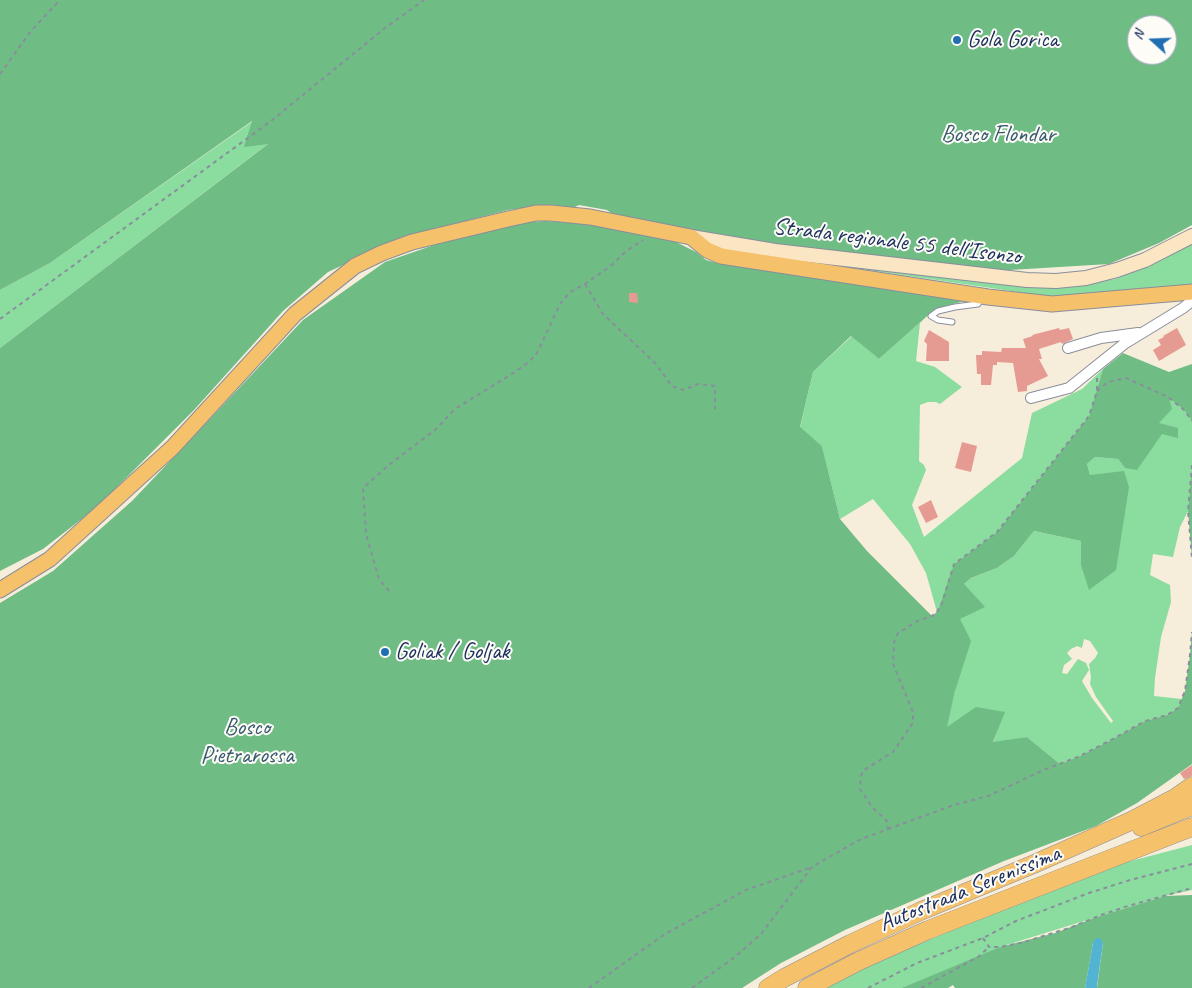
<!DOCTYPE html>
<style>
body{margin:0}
#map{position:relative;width:1192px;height:988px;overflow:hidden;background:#f7eddb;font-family:Caveat,sans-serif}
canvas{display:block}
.north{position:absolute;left:1127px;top:15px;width:50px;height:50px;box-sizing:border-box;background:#fdfcf7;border:1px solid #a3aaba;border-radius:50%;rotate:290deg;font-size:14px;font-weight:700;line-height:20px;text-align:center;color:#1b2f5e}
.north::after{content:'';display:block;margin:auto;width:18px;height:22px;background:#1f6fb2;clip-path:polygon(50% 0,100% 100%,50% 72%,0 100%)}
</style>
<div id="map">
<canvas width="1192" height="988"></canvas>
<div class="north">N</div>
</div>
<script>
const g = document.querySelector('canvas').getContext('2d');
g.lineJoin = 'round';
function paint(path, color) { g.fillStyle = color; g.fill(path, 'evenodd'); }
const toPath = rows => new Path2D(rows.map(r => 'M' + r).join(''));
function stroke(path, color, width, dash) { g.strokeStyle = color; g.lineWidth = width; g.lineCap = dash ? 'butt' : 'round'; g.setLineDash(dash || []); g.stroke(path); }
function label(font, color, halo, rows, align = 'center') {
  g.font = font + ' Caveat,sans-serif'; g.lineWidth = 4; g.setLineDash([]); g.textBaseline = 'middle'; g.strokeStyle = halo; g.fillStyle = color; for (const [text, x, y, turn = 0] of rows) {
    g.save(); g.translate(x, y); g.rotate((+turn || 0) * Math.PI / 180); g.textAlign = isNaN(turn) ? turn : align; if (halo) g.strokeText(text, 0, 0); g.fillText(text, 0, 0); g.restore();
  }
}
const green = toPath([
 [253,121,269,143,0,348,0,290,50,263],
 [1192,243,1192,285,1052,297,787,258,1046,287,1064,288,1115,279,1139,270],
 [926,317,920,323,916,361,935,367,962,387,940,404,936,402,928,402,920,405,919,461,924,465,926,470,912,505,924,537,1022,458,1032,413,1082,389,1103,369,1089,416,997,532,954,564,942,603,937,612,926,573,910,544,873,499,840,519,822,446,800,428,813,372,852,336,879,359],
 [1168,397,1184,410,1192,421,1192,465,1188,511,1180,527,1173,557,1153,554,1150,575,1170,585,1171,602,1161,637,1155,678,1154,696,1182,699,1178,708,1167,715,1145,721,1111,740,1080,756,1060,764,1027,737,993,743,1004,712,946,728,955,691,960,619,964,584,971,578,997,568,1014,556,1034,531,1081,541,1081,565,1090,475,1087,464,1095,457,1118,459,1125,468,1158,423],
 [1084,639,1090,641,1098,653,1095,658,1089,664,1091,677,1090,684,1096,697,1113,721,1111,723,1092,698,1082,681,1089,670,1086,663,1078,659,1067,674,1062,673,1064,665,1072,659,1067,653,1071,649,1077,646,1082,648],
 [1192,845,1192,890,1165,896,1000,947,911,988,823,988,879,961,1038,894,1127,862]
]);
const forest = toPath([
 [0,0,1192,0,1192,225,1159,243,1109,264,993,271,796,248,705,233,615,216,607,210,579,205,571,209,539,206,508,210,426,231,397,240,328,272,283,311,194,410,97,507,43,549,0,571,0,348,268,144,244,147,252,121,50,263,0,290],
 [1137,25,1167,25,1167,55,1137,55],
 [546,221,585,224,624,230,672,240,696,252,706,260,717,263,968,300,935,309,879,359,851,336,813,372,800,427,822,446,840,519,867,551,932,616,938,611,954,564,997,532,1089,416,1103,369,1123,353,1169,372,1192,364,1192,421,1184,410,1169,398,1172,409,1159,423,1178,428,1178,438,1162,434,1137,470,1125,468,1118,459,1095,457,1087,464,1090,475,1124,471,1129,487,1116,570,1089,590,1081,565,1081,541,1034,531,1014,556,997,568,971,578,964,584,985,607,960,619,971,641,955,691,947,727,976,707,1005,712,993,742,1027,737,1060,764,1080,756,1111,740,1145,721,1167,715,1178,708,1185,691,1190,655,1192,632,1192,764,1137,803,1096,826,1004,861,845,930,781,963,742,988,0,988,0,603,53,571,132,501,211,418,303,320,385,262,437,244,501,227,526,222],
 [1192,465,1192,558,1188,511],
 [1192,895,1192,988,1097,988,1103,943,1093,943,1085,988,955,988,953,985,948,988,902,988,1000,947,1055,933,1094,918,1165,896]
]);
const water = toPath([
 [1097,938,1101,939,1103,943,1097,986,1097,988,1085,988,1093,943,1094,940]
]);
const building = toPath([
 [629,293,637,293,638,303,629,302],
 [1059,328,1060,330,1069,328,1073,339,1062,344,1061,342,1039,349,1042,359,1039,359,1048,376,1027,386,1027,391,1018,392,1013,363,997,362,997,365,993,365,991,385,981,385,981,374,977,374,976,355,982,355,982,351,1001,352,1002,348,1026,348,1023,339,1033,336,1032,335],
 [1177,328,1186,345,1159,361,1153,350,1161,345,1158,340,1164,337,1163,336],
 [929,330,949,342,949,361,926,361,927,344,924,341],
 [962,442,977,446,971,472,955,468],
 [931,500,938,517,926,523,918,507],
 [1192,765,1192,776,1184,779,1180,773]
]);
const path = toPath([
 [0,74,31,31,60,0],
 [585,284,603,314,655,363,672,386,683,390,698,384,715,386,715,409],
 [0,319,271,121,385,28,424,0],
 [1097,391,1108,382,1126,378,1168,397,1184,410,1192,421],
 [1192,465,1188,511,1192,558],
 [389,591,379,579,366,534,363,488,390,464,435,430,455,409,515,372,529,362,537,353,560,304,570,292,585,284,612,265,626,251,643,240],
 [888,829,954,805,988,796,1046,769,1080,756,1111,740,1145,721,1167,715,1178,708,1185,691,1190,655,1192,632],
 [983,938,989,947,1000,947,1021,943,1072,927,1101,915,1128,906,1192,888],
 [589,988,665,934,746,890,812,867],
 [692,988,735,957,761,934,812,867,859,840,888,829,887,821,872,807,860,789,861,776,864,770,893,752,913,723,913,712,893,664,894,642,898,633,919,620,932,616,937,612,942,603,954,564,997,532,1089,416,1097,391,1097,378],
 [868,988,917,963,983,938,1016,921,1089,893,1130,880,1192,864],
 [921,988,978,957,989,947]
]);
const service = toPath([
 [952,322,938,320,931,316,938,311,955,307,978,304,981,299]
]);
const minor = toPath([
 [1068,348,1101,338,1138,333],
 [1031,398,1069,388,1124,344,1183,308,1192,301]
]);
const secondary = toPath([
 [691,237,775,251,1027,280,1056,281,1086,278,1117,270,1145,260,1192,236]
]);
const primary = toPath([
 [0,590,50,559,173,447,295,314,355,266,382,253,412,242,508,219,536,213,551,213,590,217,691,237,707,250,721,256,988,297,1052,304,1192,292]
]);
const motorway = toPath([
 [1141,827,1192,806],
 [768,988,784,978,850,944,921,911,1034,864,1131,821,1175,798,1192,786],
 [807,988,859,961,928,930,1192,827]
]);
const markers = [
 [957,40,5,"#1f6fb2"],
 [385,652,5,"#1f6fb2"]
];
const poiNames = [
 ["Gola Gorica",967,40],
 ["Goliak / Goljak",395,652]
];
const parkNames = [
 ["Bosco Flondar",998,135],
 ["Bosco",247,728],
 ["Pietrarossa",247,756]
];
const streetNames = [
 ["Strada regionale 55 dell'Isonzo",897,242,7],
 ["Autostrada Serenissima",970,889,-22]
];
paint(green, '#8add9e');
paint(forest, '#6fbc85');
paint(water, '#53b4d2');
paint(building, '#e69b92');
stroke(service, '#898e9c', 7);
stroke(minor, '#898e9c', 12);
stroke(secondary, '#898e9c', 16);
stroke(primary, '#898e9c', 17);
stroke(motorway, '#898e9c', 19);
stroke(path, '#898e9c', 2, [4, 4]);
stroke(service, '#fff', 5);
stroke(minor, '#fff', 10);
stroke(secondary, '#fbe6c4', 14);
stroke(primary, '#f5c16b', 15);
stroke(motorway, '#f5c16b', 18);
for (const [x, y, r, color] of markers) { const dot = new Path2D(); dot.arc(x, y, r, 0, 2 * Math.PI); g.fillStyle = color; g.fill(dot); stroke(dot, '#fdfcf7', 2); }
label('24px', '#1b2f5e', '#fdfcf7', poiNames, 'left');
label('24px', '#375a6e', '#fdfcf7', parkNames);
label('24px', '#1b2f5e', '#fdfcf7', streetNames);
</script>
